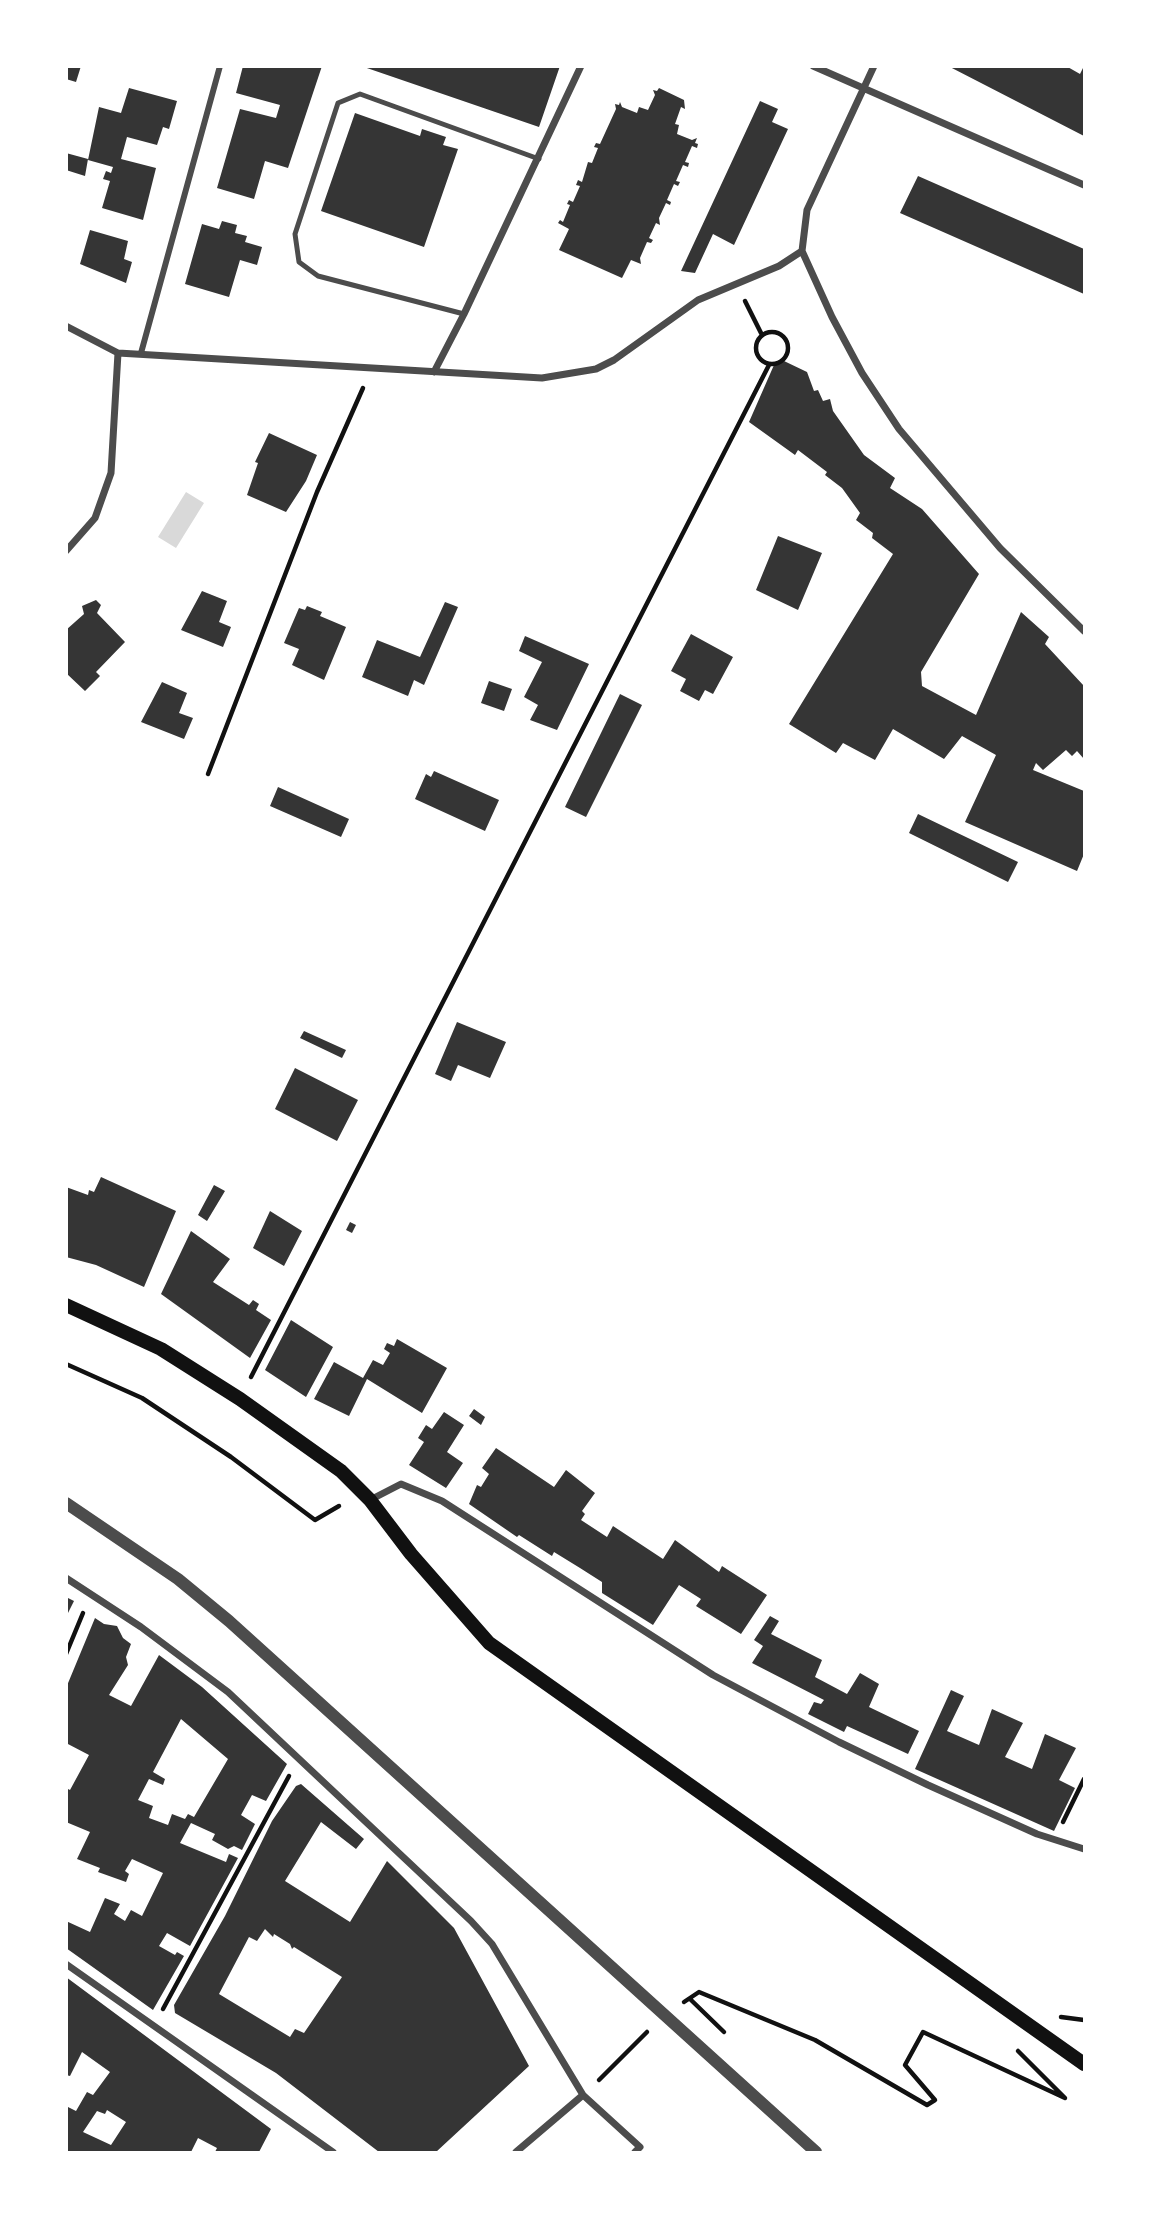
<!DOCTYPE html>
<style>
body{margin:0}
#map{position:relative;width:1151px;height:2219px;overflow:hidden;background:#fff;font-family:"DejaVu Sans",sans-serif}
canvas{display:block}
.frame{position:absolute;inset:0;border:68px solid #fff;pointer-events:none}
</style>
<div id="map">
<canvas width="1151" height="2219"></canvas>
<div class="frame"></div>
</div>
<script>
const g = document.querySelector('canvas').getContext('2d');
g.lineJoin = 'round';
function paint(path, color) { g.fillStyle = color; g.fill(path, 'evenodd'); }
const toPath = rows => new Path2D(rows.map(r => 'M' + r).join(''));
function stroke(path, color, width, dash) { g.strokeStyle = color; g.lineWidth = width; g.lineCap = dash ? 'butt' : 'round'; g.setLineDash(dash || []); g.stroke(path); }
const water = toPath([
 [186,492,204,503,176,548,158,537]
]);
const building = toPath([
 [66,66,81,66,76,82,66,79],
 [243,66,322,66,288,168,265,161,254,199,217,188,240,109,276,118,280,105,236,93],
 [361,66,560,66,539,127],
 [948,66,1066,66,1080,74,1084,66,1084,136],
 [129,88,177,101,169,129,163,127,157,145,127,137,121,159,156,168,143,220,102,208,110,181,103,179,106,171,111,173,113,167,88,160,99,107,121,113],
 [659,88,684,100,685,109,681,107,675,124,679,125,677,134,692,140,697,138,695,143,698,144,697,148,692,146,685,162,689,163,688,167,683,165,676,181,680,182,678,186,674,184,667,200,671,202,670,205,666,203,659,218,660,225,656,223,649,238,653,240,651,243,647,242,640,258,641,264,631,260,622,278,559,250,569,229,558,223,560,220,563,222,570,205,567,204,569,200,573,202,580,186,576,185,578,180,582,182,588,162,592,163,598,148,594,147,596,143,600,144,616,109,615,104,619,105,620,102,622,107,637,113,639,107,648,110,655,95,653,90,657,91],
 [760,101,778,109,772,122,788,129,734,245,713,234,695,273,681,271],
 [355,113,420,136,422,129,446,137,443,145,458,149,424,247,321,211],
 [66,153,88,159,85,176,66,170],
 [918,176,1084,249,1084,294,900,213],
 [222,221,237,225,235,233,247,236,245,242,262,247,257,265,240,260,229,297,185,284,202,224,219,229],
 [90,230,128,241,124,259,132,262,126,283,80,264],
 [784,361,807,372,814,391,818,390,823,401,830,399,833,411,864,455,895,478,890,488,922,509,979,574,921,672,922,686,976,715,1021,612,1049,637,1045,644,1084,686,1084,759,1077,751,1072,756,1066,750,1043,770,1036,763,1033,770,1084,791,1084,854,1077,871,965,822,996,755,962,736,944,759,893,729,875,760,843,743,836,753,789,724,893,554,872,538,873,533,856,520,860,513,842,488,825,475,827,472,798,450,795,455,749,422,774,365],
 [269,433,317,455,306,481,286,512,247,495,258,463,255,462],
 [778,536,822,553,798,610,756,590],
 [202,591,227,601,219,622,231,627,223,647,181,630],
 [96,600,101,605,97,613,125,642,96,672,100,676,85,691,66,673,66,630,84,614,82,606],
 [445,602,458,607,424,685,414,680,408,696,362,677,377,640,420,657],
 [307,606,322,612,320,616,346,627,324,680,292,665,299,649,284,643,299,608,305,610],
 [691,634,733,657,713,694,705,690,699,701,680,691,686,679,671,671],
 [525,636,589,664,557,730,530,720,538,705,524,697,542,662,519,651],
 [489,681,512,689,504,711,481,703],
 [162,682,187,693,179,713,193,718,184,739,141,722],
 [620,694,642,705,586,817,565,807],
 [434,771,499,800,485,831,415,799,426,774,431,777],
 [278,787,349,819,341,837,270,806],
 [918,814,1018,862,1008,882,909,833],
 [457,1022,506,1042,490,1078,458,1065,451,1081,435,1074],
 [304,1031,346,1050,342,1058,300,1038],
 [295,1068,358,1100,337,1141,275,1109],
 [101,1177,176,1211,144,1287,96,1265,66,1257,66,1187,88,1195,89,1190,94,1192],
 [214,1185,225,1191,207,1221,198,1215],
 [270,1211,302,1231,284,1266,253,1248],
 [350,1222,356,1225,352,1233,346,1230],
 [191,1231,230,1259,213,1282,249,1305,253,1300,259,1304,256,1310,271,1320,250,1358,161,1294],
 [291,1320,333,1347,306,1397,265,1370],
 [397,1339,447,1368,422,1413,367,1379,349,1416,314,1399,334,1362,363,1378,373,1360,383,1365,390,1353,384,1349,387,1343,394,1346],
 [474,1409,485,1417,481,1425,469,1416],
 [444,1412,464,1425,447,1452,463,1463,446,1488,409,1465,424,1442,418,1438,426,1425,432,1429],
 [496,1448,554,1487,566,1470,595,1493,582,1511,585,1514,581,1520,607,1537,613,1526,663,1559,675,1540,719,1572,722,1566,767,1595,741,1634,696,1606,701,1599,679,1585,653,1625,602,1593,602,1582,580,1568,554,1552,552,1556,519,1535,517,1537,469,1504,477,1485,481,1487,489,1474,482,1468],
 [66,1597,74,1601,66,1617],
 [770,1616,779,1621,771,1634,822,1660,815,1677,847,1694,860,1673,879,1684,869,1707,919,1731,908,1754,847,1726,844,1732,808,1714,814,1702,821,1704,824,1700,752,1663,763,1646,754,1640],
 [95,1618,104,1624,117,1626,123,1638,131,1644,126,1657,128,1665,109,1695,131,1706,159,1655,202,1687,287,1764,266,1801,252,1795,241,1815,255,1824,242,1850,234,1846,228,1849,212,1840,215,1834,191,1823,180,1843,226,1862,229,1854,238,1858,190,1946,167,1933,159,1946,175,1955,177,1952,184,1956,153,2010,66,1948,66,1921,90,1932,105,1898,120,1904,114,1914,125,1921,131,1910,142,1916,163,1873,132,1859,125,1871,129,1874,126,1882,98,1872,100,1868,77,1859,90,1832,66,1822,66,1788,70,1790,89,1755,66,1743,66,1688],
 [181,1719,228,1759,194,1817,188,1814,185,1819,172,1814,168,1825,149,1818,153,1806,138,1800,149,1779,163,1785,165,1779,153,1772],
 [951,1690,964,1696,947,1731,979,1745,992,1709,1023,1723,1005,1757,1032,1769,1045,1734,1076,1748,1059,1780,1075,1788,1054,1831,915,1769],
 [301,1784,364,1839,356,1849,321,1822,285,1881,350,1922,387,1861,454,1928,529,2066,436,2152,379,2152,276,2073,175,2013,174,2005,225,1916,272,1821,296,1786],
 [265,1929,273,1937,274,1934,290,1944,292,1949,294,1947,342,1977,304,2033,295,2029,290,2037,219,1994,249,1937,257,1941],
 [66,1977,271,2129,259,2152,215,2152,217,2148,198,2138,191,2152,66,2152,66,2106,76,2111,87,2092,93,2095,110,2072,82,2052,70,2076,66,2075],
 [107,2110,126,2122,111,2145,83,2132,97,2111,105,2114]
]);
const path = toPath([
 [745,301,762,335],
 '756 348a16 16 0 1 1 32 0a16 16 0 1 1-32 0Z',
 [208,774,317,492,363,388],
 [66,1364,142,1398,231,1457,315,1520,339,1506],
 [251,1377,769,365],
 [66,1654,83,1613],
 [1063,1822,1084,1779],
 [690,1999,724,2032],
 [684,2002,699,1992,815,2040,927,2105,935,2100,905,2065,923,2032,1065,2098,1018,2051],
 [163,2009,289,1776],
 [1061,2017,1084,2020],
 [599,2080,647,2032]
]);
const service = toPath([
 [464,314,318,276,299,262,295,234,338,103,360,94,539,159]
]);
const pedestrian = toPath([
 [141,353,220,66]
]);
const minor = toPath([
 [813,66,1084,185],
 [802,251,832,317,862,373,899,429,1000,548,1084,631],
 [802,251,807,210,874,66],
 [66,326,118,353,542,378,596,369,614,360,698,300,779,266,802,251],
 [434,372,464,314,581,66],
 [66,551,95,518,111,473,118,353],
 [370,1500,401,1484,442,1501,713,1675,839,1742,928,1785,1037,1834,1084,1849],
 [66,1578,141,1627,228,1692,471,1921,492,1944,583,2095,640,2147,635,2152],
 [66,1964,333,2152],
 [516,2152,583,2095]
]);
const tertiary = toPath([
 [66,1503,178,1579,229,1621,816,2152]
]);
const secondary = toPath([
 [66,1305,161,1349,240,1399,341,1471,370,1500,411,1554,489,1643,1084,2064]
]);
paint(water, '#d9d9d9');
paint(building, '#353535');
stroke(path, '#111', 4.5);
stroke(service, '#4c4c4c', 5);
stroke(pedestrian, '#4c4c4c', 6);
stroke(minor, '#4c4c4c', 7);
stroke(tertiary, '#4c4c4c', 12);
stroke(secondary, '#111', 14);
</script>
